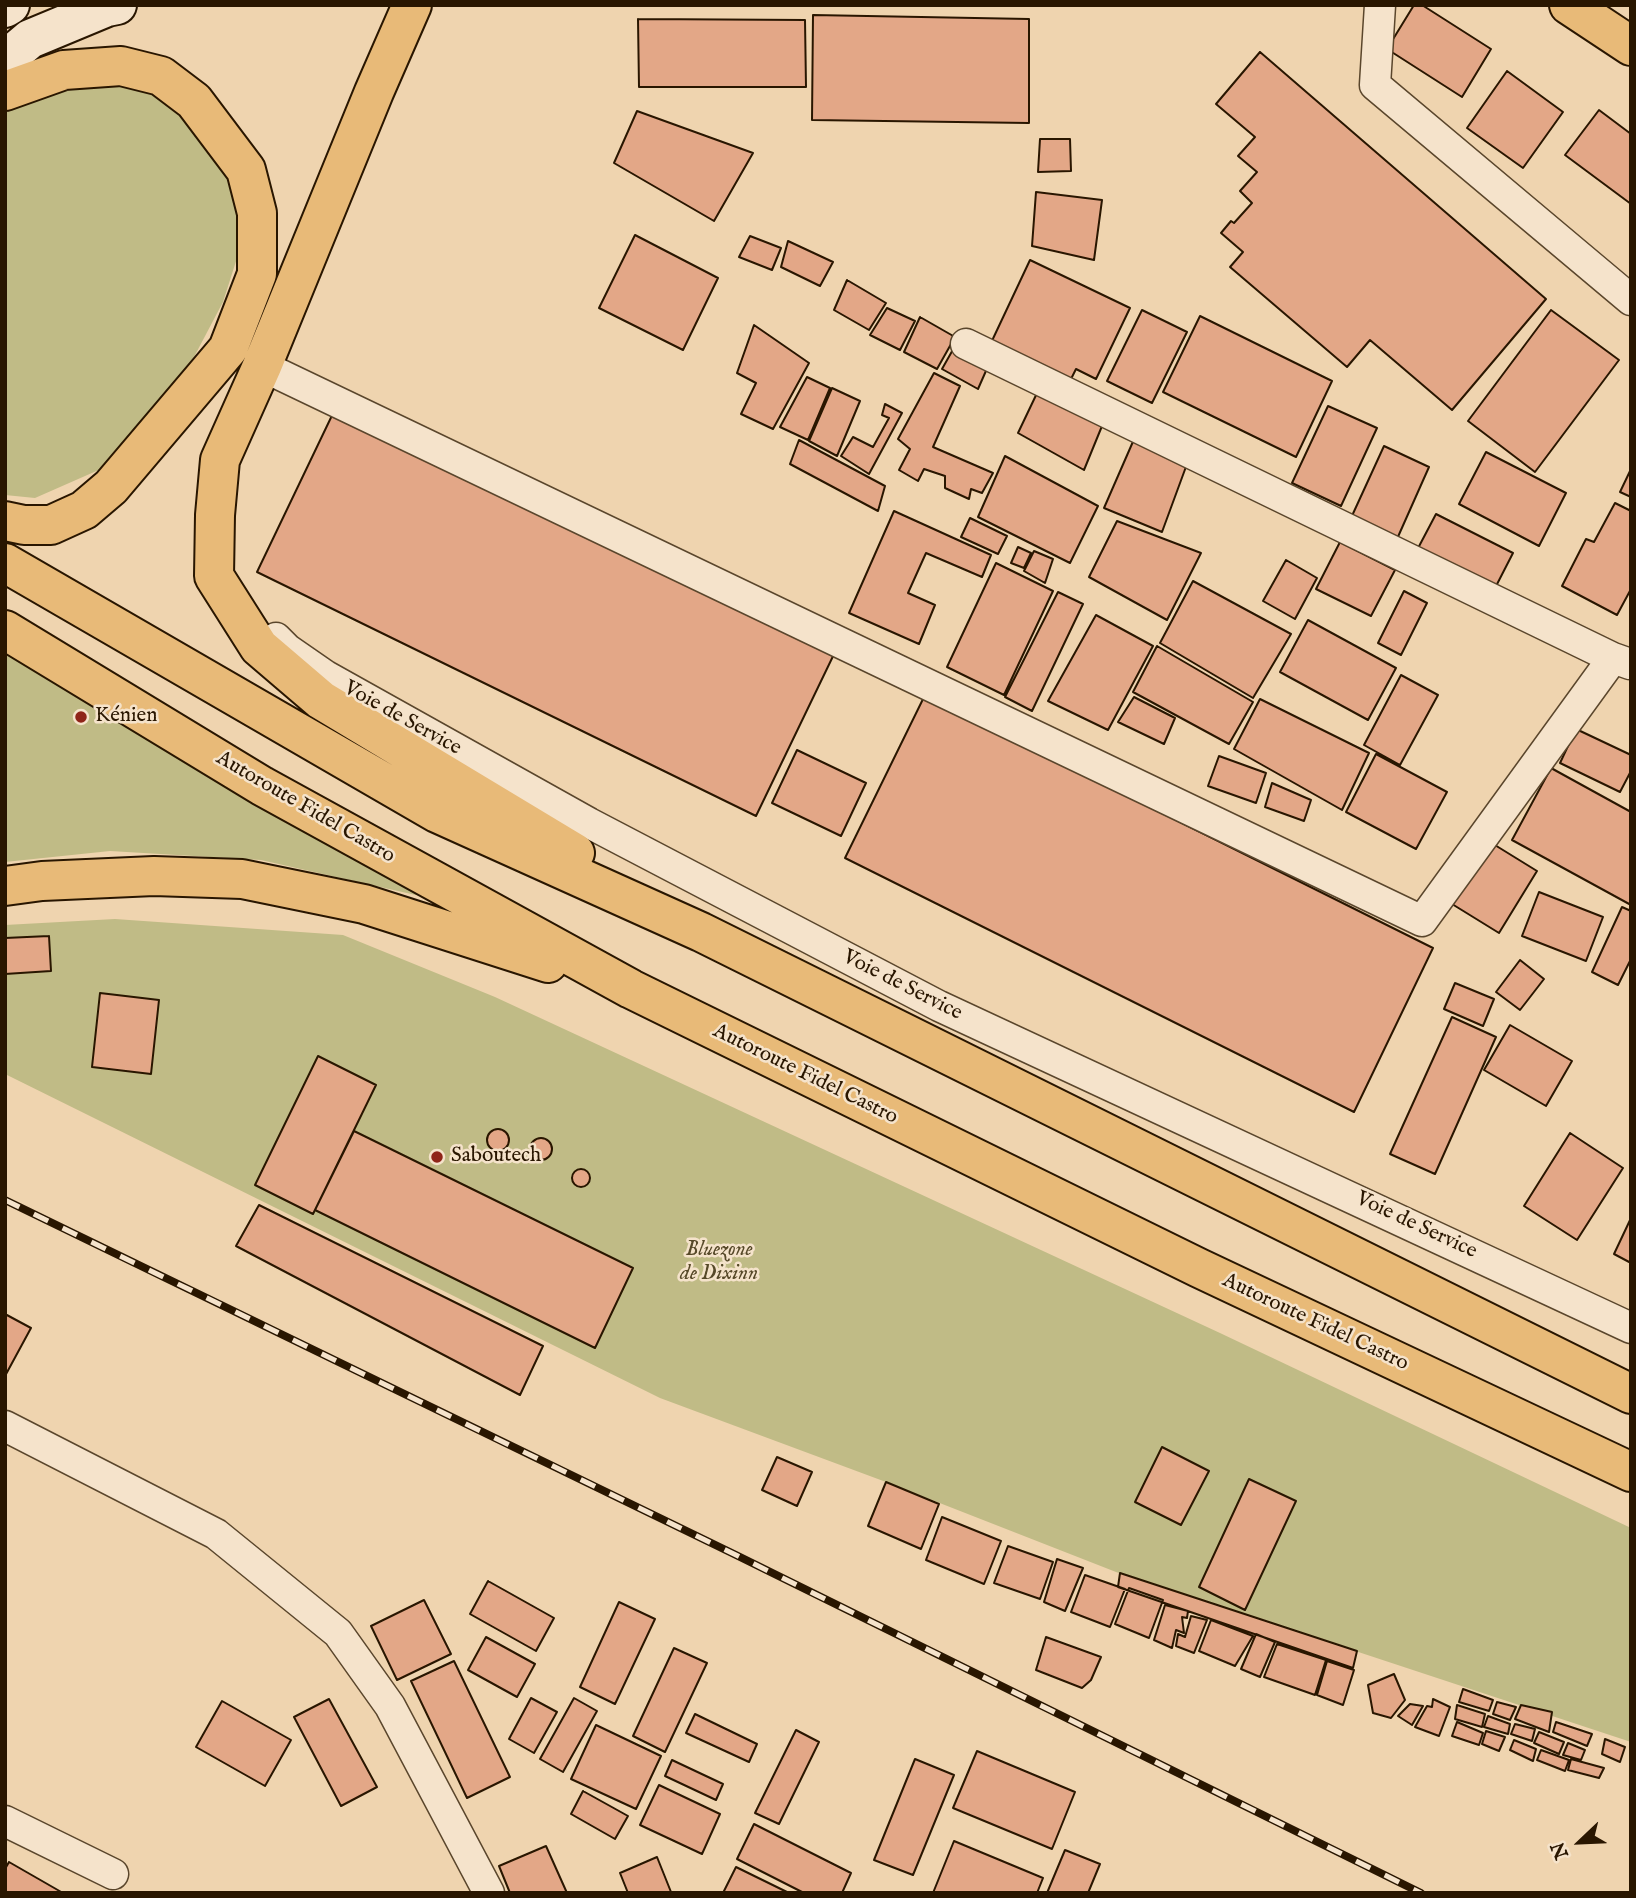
<!DOCTYPE html>
<meta charset="utf-8">
<style>
body{margin:0}
#map{position:relative;width:1636px;height:1898px;overflow:hidden;background:#efd4af;font-family:"IM FELL English",serif}
canvas{display:block}
.frame{position:absolute;inset:0;border:7px solid #291600;pointer-events:none}
.north{position:absolute;left:1545px;top:1807px;width:70px;height:70px;-webkit-text-stroke:5px #f5e3cb;paint-order:stroke;rotate:247deg;font-size:19px;font-weight:700;line-height:28px;text-align:center;color:#291600}
.north::after{content:'';display:block;margin:auto;width:24px;height:32px;background:#291600;clip-path:polygon(50% 0,100% 100%,50% 72%,0 100%)}
</style>
<div id="map">
<canvas width="1636" height="1898"></canvas>
<div class="frame"></div>
<div class="north">N</div>
</div>
<script>
const g = document.querySelector('canvas').getContext('2d');
g.lineJoin = 'round';
function paint(path, color) { g.fillStyle = color; g.fill(path, 'evenodd'); }
const toPath = rows => new Path2D(rows.map(r => 'M' + r).join(''));
function stroke(path, color, width, dash) { g.strokeStyle = color; g.lineWidth = width; g.lineCap = dash ? 'butt' : 'round'; g.setLineDash(dash || []); g.stroke(path); }
function label(font, color, halo, rows, align = 'center') {
  g.font = font + ' "IM FELL English",serif'; g.lineWidth = 5; g.setLineDash([]); g.textBaseline = 'middle'; g.strokeStyle = halo; g.fillStyle = color; for (const [text, x, y, turn = 0] of rows) {
    g.save(); g.translate(x, y); g.rotate((+turn || 0) * Math.PI / 180); g.textAlign = isNaN(turn) ? turn : align; if (halo) g.strokeText(text, 0, 0); g.fillText(text, 0, 0); g.restore();
  }
}
const green = toPath([
 [105,78,152,92,192,120,221,159,237,206,238,255,223,302,194,357,153,410,101,469,35,498,5,495,5,99],
 [5,641,451,903,261,860,110,851,5,862],
 [115,919,343,935,495,997,1220,1333,1631,1528,1631,1742,1116,1572,886,1482,660,1398,5,1074,5,925]
]);
const building = toPath([
 [1414,5,1422,5,1491,49,1462,97,1387,49,1414,5],
 [813,15,1029,19,1029,123,812,120,813,15],
 [638,19,805,20,806,87,639,87,638,19],
 [1260,52,1546,299,1452,410,1370,340,1347,367,1230,267,1243,252,1221,233,1231,221,1234,223,1252,203,1240,191,1257,172,1238,156,1255,137,1216,104,1260,52],
 [1507,71,1563,112,1523,168,1467,128,1507,71],
 [1599,110,1631,134,1631,204,1565,155,1599,110],
 [637,111,753,153,714,221,614,163,637,111],
 [1040,139,1070,139,1071,171,1038,172,1040,139],
 [1036,192,1102,200,1094,260,1032,246,1036,192],
 [635,235,718,278,683,350,599,308,635,235],
 [750,236,781,248,772,270,739,257,750,236],
 [788,241,833,262,820,286,781,267,788,241],
 [1030,260,1130,308,1096,379,1076,369,1069,383,990,345,1030,260],
 [847,280,886,303,869,330,834,310,847,280],
 [887,308,915,321,900,350,870,335,887,308],
 [1142,310,1187,332,1152,403,1107,381,1142,310],
 [1551,310,1619,360,1535,472,1468,421,1551,310],
 [1200,316,1332,381,1296,457,1163,392,1200,316],
 [920,317,955,337,937,369,904,352,920,317],
 [754,325,809,363,773,429,741,414,756,383,737,373,754,325],
 [955,346,989,364,978,389,942,369,955,346],
 [934,373,960,386,933,447,993,473,982,493,971,489,969,499,945,488,945,476,924,469,918,481,899,470,910,449,898,439,934,373],
 [807,377,830,388,808,440,780,427,807,377],
 [832,388,860,401,837,456,809,441,832,388],
 [1038,391,1102,426,1084,470,1018,433,1038,391],
 [885,404,902,413,869,474,841,456,853,437,873,447,889,418,882,415,885,404],
 [337,405,836,650,756,816,257,572,337,405],
 [1328,406,1377,428,1341,506,1292,483,1328,406],
 [1135,437,1187,464,1162,532,1104,508,1135,437],
 [799,440,885,486,878,511,790,464,799,440],
 [1384,446,1429,467,1397,539,1351,518,1384,446],
 [1486,452,1566,493,1539,546,1459,504,1486,452],
 [1005,456,1098,506,1070,563,978,517,1005,456],
 [1631,469,1631,497,1620,492,1631,469],
 [1615,503,1631,511,1631,589,1617,615,1562,586,1586,539,1594,542,1615,503],
 [894,511,991,555,982,577,926,553,908,593,935,605,919,644,849,613,894,511],
 [1436,514,1513,553,1493,592,1416,552,1436,514],
 [970,518,1007,536,998,554,961,537,970,518],
 [1117,521,1201,553,1167,620,1089,577,1117,521],
 [1340,542,1395,570,1371,616,1316,589,1340,542],
 [1018,547,1031,553,1024,568,1011,563,1018,547],
 [1034,551,1053,559,1045,583,1024,571,1034,551],
 [1286,560,1317,578,1295,619,1263,601,1286,560],
 [996,563,1053,591,1004,695,947,667,996,563],
 [1193,581,1291,634,1253,698,1160,643,1193,581],
 [1404,591,1427,603,1401,655,1378,643,1404,591],
 [1058,592,1083,604,1032,711,1005,697,1058,592],
 [1096,615,1153,646,1108,730,1048,701,1096,615],
 [1308,620,1396,668,1368,720,1280,672,1308,620],
 [1157,646,1253,702,1229,744,1133,692,1157,646],
 [1401,675,1438,695,1400,765,1364,745,1401,675],
 [925,695,1433,948,1354,1112,845,858,925,695],
 [1134,697,1175,718,1164,744,1118,722,1134,697],
 [1260,699,1369,753,1342,810,1234,749,1260,699],
 [1576,729,1631,755,1631,771,1620,792,1560,763,1576,729],
 [797,750,866,783,841,836,772,803,797,750],
 [1376,754,1447,792,1416,849,1346,812,1376,754],
 [1219,756,1266,773,1256,803,1208,786,1219,756],
 [1551,768,1631,812,1631,905,1512,840,1551,768],
 [1272,783,1311,800,1304,821,1265,807,1272,783],
 [1490,842,1537,871,1499,933,1452,904,1490,842],
 [1539,892,1603,917,1586,961,1522,936,1539,892],
 [1622,907,1631,911,1631,959,1618,985,1592,972,1622,907],
 [49,936,51,971,5,974,5,938,49,936],
 [1520,960,1544,979,1520,1010,1496,992,1520,960],
 [1455,983,1494,999,1483,1026,1444,1009,1455,983],
 [100,993,159,1000,151,1074,92,1067,100,993],
 [1452,1017,1496,1037,1435,1174,1390,1154,1452,1017],
 [1510,1025,1572,1061,1546,1106,1484,1070,1510,1025],
 [318,1056,376,1085,313,1214,255,1185,318,1056],
 '487 1140a11 11 0 1 1 22 0a11 11 0 1 1-22 0Z',
 [354,1131,633,1268,595,1348,315,1210,354,1131],
 [1570,1133,1623,1168,1577,1240,1524,1206,1570,1133],
 '530 1149a11 11 0 1 1 22 0a11 11 0 1 1-22 0Z',
 '572 1178a9 9 0 1 1 18 0a9 9 0 1 1-18 0Z',
 [259,1205,543,1346,520,1395,236,1246,259,1205],
 [1631,1218,1631,1263,1614,1254,1631,1218],
 [5,1314,31,1328,5,1376,5,1314],
 [1162,1447,1209,1471,1181,1525,1135,1502,1162,1447],
 [777,1457,812,1472,797,1506,762,1490,777,1457],
 [1249,1479,1296,1501,1245,1610,1199,1587,1249,1479],
 [886,1482,939,1504,921,1549,868,1526,886,1482],
 [942,1517,1001,1541,984,1584,926,1560,942,1517],
 [1008,1546,1053,1562,1040,1599,994,1583,1008,1546],
 [1057,1559,1083,1568,1065,1611,1044,1602,1057,1559],
 [1120,1573,1357,1651,1353,1668,1118,1587,1120,1573],
 [1085,1575,1125,1589,1110,1627,1071,1612,1085,1575],
 [488,1581,554,1618,536,1651,470,1614,488,1581],
 [1129,1588,1163,1600,1149,1638,1115,1624,1129,1588],
 [424,1600,451,1654,397,1680,371,1626,424,1600],
 [619,1602,655,1619,615,1704,580,1687,619,1602],
 [1165,1605,1188,1611,1187,1618,1182,1617,1184,1633,1176,1630,1172,1648,1154,1640,1165,1605],
 [1191,1616,1207,1620,1194,1653,1176,1646,1178,1634,1185,1637,1191,1616],
 [1211,1620,1253,1636,1235,1666,1199,1651,1211,1620],
 [1256,1634,1275,1642,1260,1677,1241,1669,1256,1634],
 [486,1637,535,1664,517,1697,468,1670,486,1637],
 [1046,1637,1101,1657,1091,1680,1082,1688,1036,1670,1046,1637],
 [1277,1644,1326,1660,1315,1695,1264,1677,1277,1644],
 [674,1648,707,1663,665,1752,633,1736,674,1648],
 [454,1661,510,1777,467,1798,411,1681,454,1661],
 [1327,1661,1354,1670,1343,1705,1317,1695,1327,1661],
 [1394,1674,1405,1700,1391,1718,1373,1713,1368,1685,1394,1674],
 [1463,1689,1493,1700,1489,1711,1459,1702,1463,1689],
 [531,1698,557,1712,534,1753,509,1739,531,1698],
 [574,1698,597,1711,563,1772,540,1759,574,1698],
 [329,1699,377,1787,341,1806,294,1717,329,1699],
 [1433,1699,1450,1707,1439,1736,1415,1727,1427,1706,1432,1707,1433,1699],
 [222,1701,291,1740,265,1786,196,1747,222,1701],
 [1497,1702,1516,1707,1510,1720,1493,1714,1497,1702],
 [1410,1704,1423,1706,1412,1725,1398,1716,1410,1704],
 [1457,1705,1485,1714,1482,1727,1455,1719,1457,1705],
 [1521,1705,1552,1712,1549,1732,1515,1719,1521,1705],
 [695,1714,757,1744,749,1762,686,1733,695,1714],
 [1488,1716,1510,1724,1508,1734,1484,1727,1488,1716],
 [1457,1722,1483,1733,1479,1745,1452,1736,1457,1722],
 [1556,1722,1592,1734,1587,1746,1553,1732,1556,1722],
 [1515,1724,1535,1729,1532,1741,1511,1734,1515,1724],
 [596,1725,661,1756,636,1809,571,1779,596,1725],
 [796,1730,819,1742,779,1824,755,1813,796,1730],
 [1486,1731,1505,1737,1499,1751,1482,1744,1486,1731],
 [1539,1732,1564,1742,1559,1754,1534,1743,1539,1732],
 [1605,1739,1625,1747,1620,1762,1602,1754,1605,1739],
 [1514,1740,1536,1749,1533,1761,1510,1750,1514,1740],
 [1568,1743,1585,1750,1581,1760,1563,1755,1568,1743],
 [1541,1750,1569,1760,1565,1771,1537,1760,1541,1750],
 [977,1751,1075,1792,1052,1849,953,1808,977,1751],
 [915,1759,954,1775,913,1875,874,1860,915,1759],
 [1571,1759,1604,1768,1599,1778,1568,1770,1571,1759],
 [672,1760,723,1784,716,1800,665,1776,672,1760],
 [659,1785,720,1814,702,1854,640,1825,659,1785],
 [583,1791,628,1816,615,1839,571,1814,583,1791],
 [754,1824,851,1873,842,1893,804,1893,737,1859,754,1824],
 [954,1841,1043,1878,1037,1893,933,1893,954,1841],
 [546,1846,567,1893,510,1893,499,1866,546,1846],
 [1065,1850,1100,1864,1088,1893,1047,1893,1065,1850],
 [657,1857,671,1892,628,1893,620,1873,657,1857],
 [9,1862,63,1893,5,1893,5,1869,9,1862],
 [736,1867,789,1893,723,1893,736,1867]
]);
const street = toPath([
 [1380,5,1375,85,1631,300],
 [966,344,1613,658,1630,664],
 [262,366,1422,921,1613,658],
 [276,638,287,649,326,676,589,823,939,1006,1631,1328],
 [5,1426,216,1534,338,1633,390,1706,489,1893],
 [5,1821,113,1874]
]);
const secondary = toPath([
 [5,8,10,5],
 [5,60,30,39,107,7,117,5]
]);
const primary = toPath([
 [1569,5,1631,46]
]);
const highway = toPath([
 [412,5,374,92,262,366,220,460,215,515,214,576,259,647,321,700,575,853],
 [5,91,64,70,121,66,161,76,194,101,246,170,257,213,257,274,228,349,111,487,84,510,51,525,24,525,5,521],
 [5,563,437,813,701,932,1631,1394],
 [5,630,262,786,631,989,1199,1268,1631,1472],
 [5,886,42,881,154,876,242,879,364,904,548,963]
]);
const rail = toPath([
 [5,1200,736,1555,1421,1893]
]);
const markers = [
 [81,717,7,"#8f2418"],
 [437,1157,7,"#8f2418"]
];
const poiNames = [
 ["Kénien",95,717],
 ["Saboutech",451,1157]
];
const streetNames = [
 ["Voie de Service",402,719,29],
 ["Autoroute Fidel Castro",305,808,30],
 ["Voie de Service",902,986,27],
 ["Autoroute Fidel Castro",805,1075,26],
 ["Voie de Service",1416,1226,25],
 ["Autoroute Fidel Castro",1315,1323,25]
];
const parkNames = [
 ["Bluezone",719,1251],
 ["de Dixinn",719,1275]
];
paint(green, '#c0bb86');
paint(building, '#e3a787');
stroke(building, '#291600', 2);
stroke(street, '#5a462c', 33);
stroke(secondary, '#291600', 42);
stroke(primary, '#291600', 42);
stroke(highway, '#291600', 42);
stroke(street, '#f5e3cb', 30);
stroke(secondary, '#f5e3cb', 38);
stroke(primary, '#e8ba78', 38);
stroke(highway, '#e8ba78', 38);
stroke(rail, '#291600', 8);
stroke(rail, '#f5e3cb', 5, [16]);
for (const [x, y, r, color] of markers) { const dot = new Path2D(); dot.arc(x, y, r, 0, 2 * Math.PI); g.fillStyle = color; g.fill(dot); stroke(dot, '#f5e3cb', 2.5); }
label('21px', '#291600', '#f5e3cb', poiNames, 'left');
label('21px', '#291600', '#f5e3cb', streetNames);
label('italic 21px', '#564828', '#f5e3cb', parkNames);
</script>
